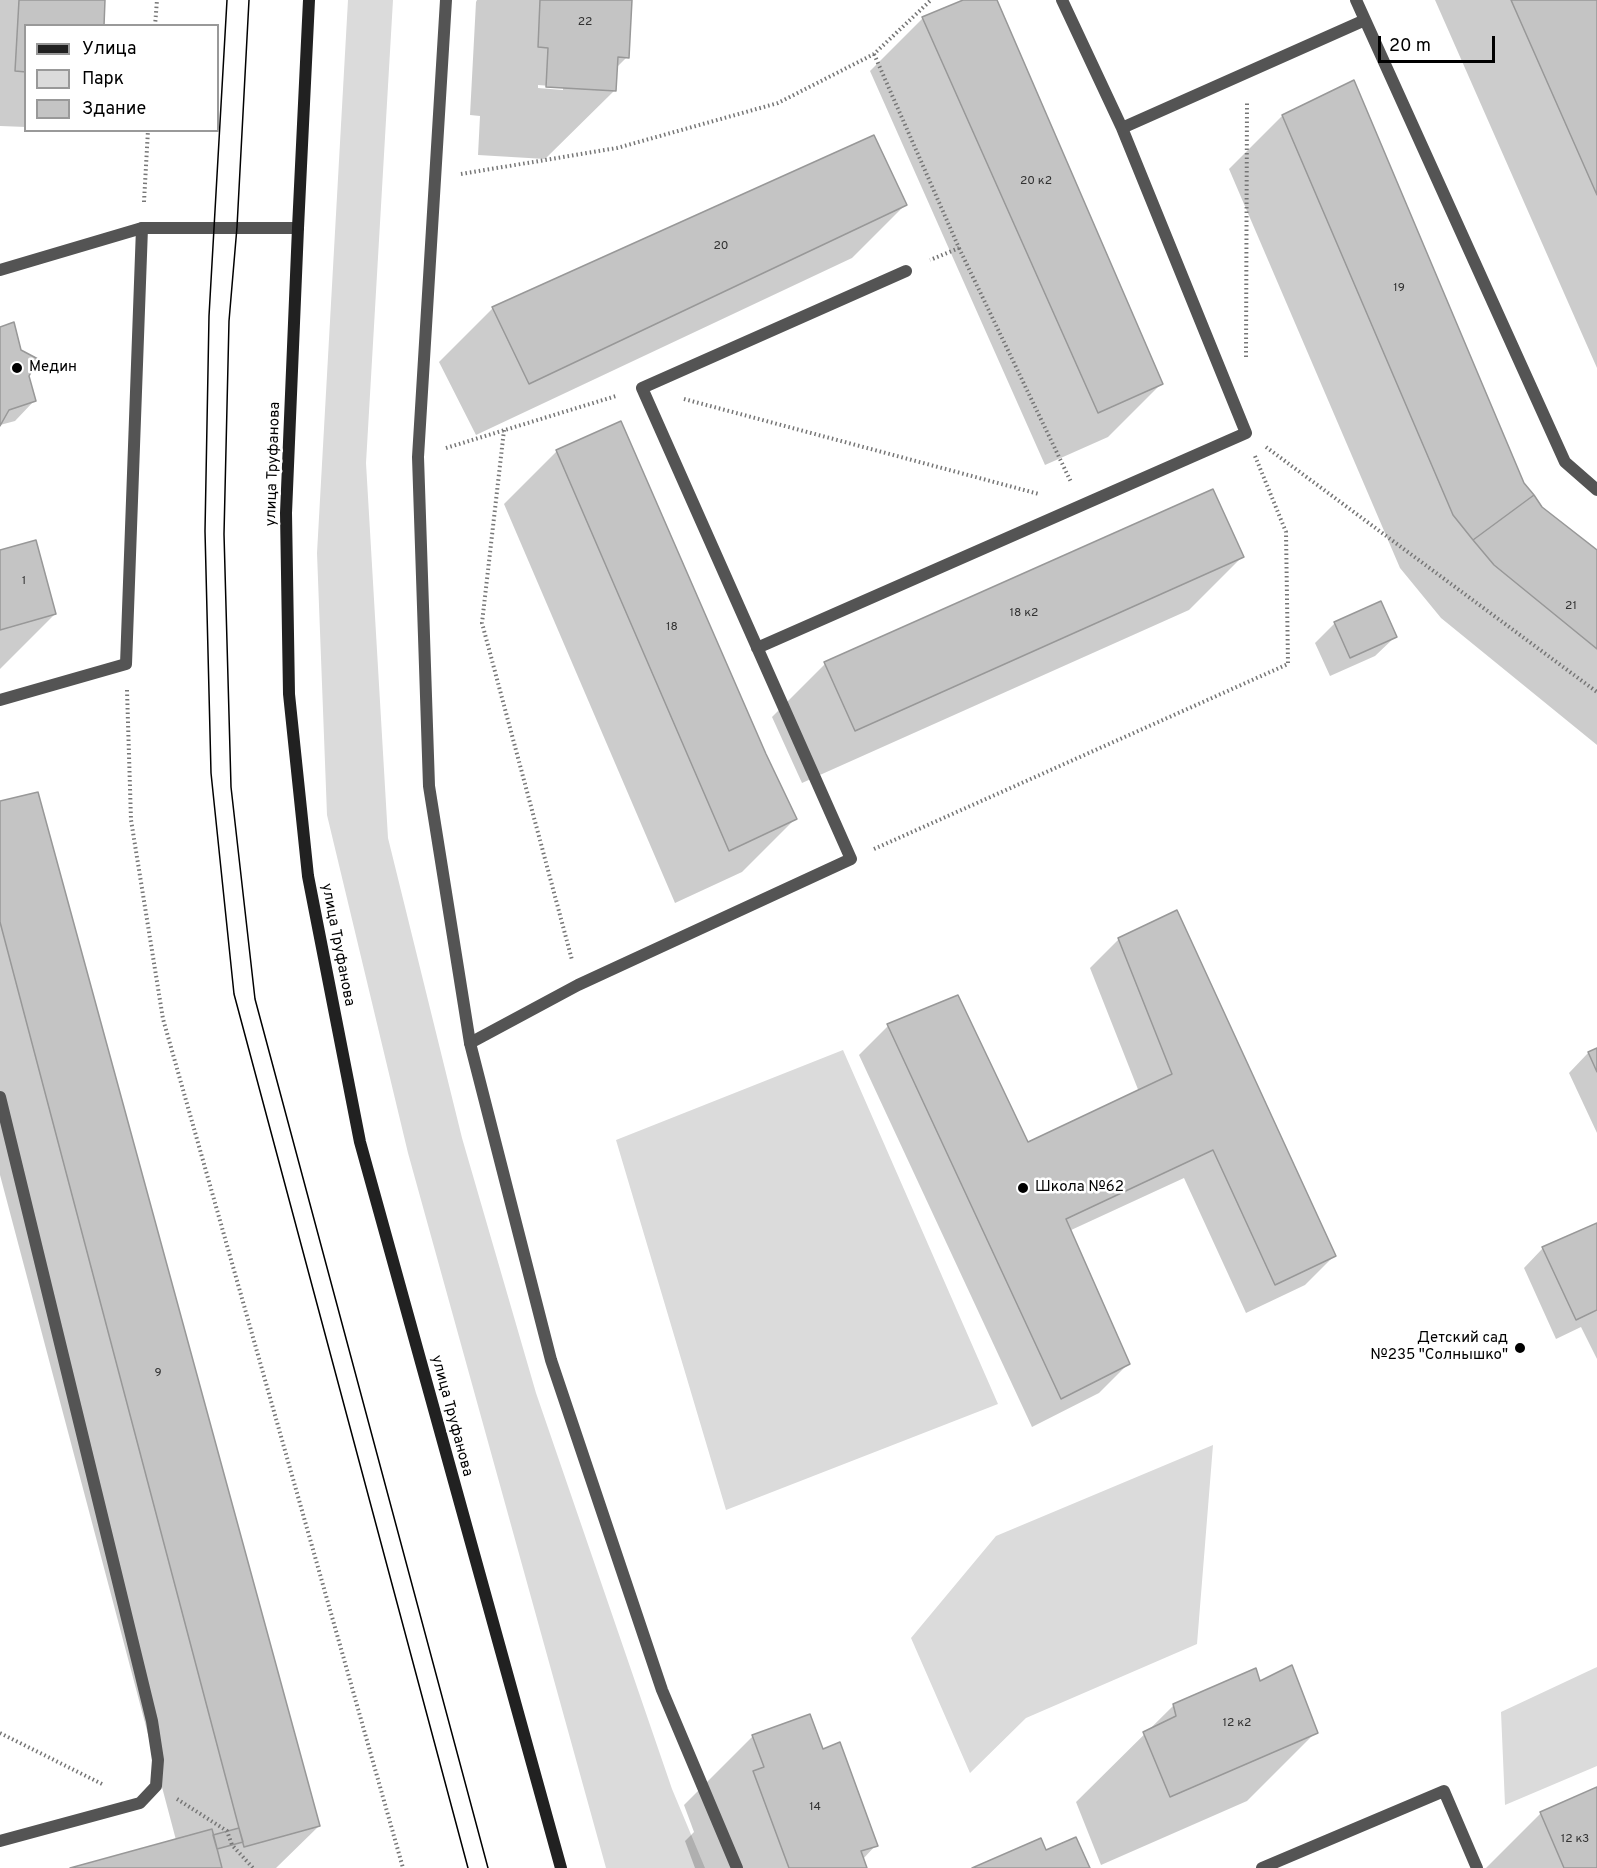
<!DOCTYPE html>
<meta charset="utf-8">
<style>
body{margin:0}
#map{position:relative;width:1597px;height:1868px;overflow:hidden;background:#fff;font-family:Overpass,sans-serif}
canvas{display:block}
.legend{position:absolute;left:24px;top:24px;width:195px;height:108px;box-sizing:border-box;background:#fff;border:2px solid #999;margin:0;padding:8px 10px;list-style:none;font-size:18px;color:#000}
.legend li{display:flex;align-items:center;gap:12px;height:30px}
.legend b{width:30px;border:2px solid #999}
.scale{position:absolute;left:1378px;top:36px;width:117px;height:27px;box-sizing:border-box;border:3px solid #000;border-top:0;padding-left:8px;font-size:18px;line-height:21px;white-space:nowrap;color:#000;-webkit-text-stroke:4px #fff;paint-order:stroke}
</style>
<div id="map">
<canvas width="1597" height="1868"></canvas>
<ul class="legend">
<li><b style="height:8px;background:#212121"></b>Улица</li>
<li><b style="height:16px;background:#dbdbdb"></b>Парк</li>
<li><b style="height:16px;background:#c4c4c4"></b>Здание</li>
</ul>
<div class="scale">20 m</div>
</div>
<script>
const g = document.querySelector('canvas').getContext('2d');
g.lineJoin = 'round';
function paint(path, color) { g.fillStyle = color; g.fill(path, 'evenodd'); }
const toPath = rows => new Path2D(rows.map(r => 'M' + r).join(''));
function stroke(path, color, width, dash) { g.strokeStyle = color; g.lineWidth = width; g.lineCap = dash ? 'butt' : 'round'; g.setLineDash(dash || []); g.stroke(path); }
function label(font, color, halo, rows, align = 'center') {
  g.font = font + ' Overpass,sans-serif'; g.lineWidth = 5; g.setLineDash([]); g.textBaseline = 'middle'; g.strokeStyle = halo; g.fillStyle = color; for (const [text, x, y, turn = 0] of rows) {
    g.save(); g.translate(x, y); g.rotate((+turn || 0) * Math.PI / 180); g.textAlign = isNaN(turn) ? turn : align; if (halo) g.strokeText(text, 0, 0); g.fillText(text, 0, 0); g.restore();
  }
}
const green = toPath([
 [348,0,393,0,366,463,388,838,462,1138,536,1393,672,1789,705,1868,606,1868,408,1153,327,815,317,553],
 [843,1050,998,1404,726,1510,616,1140],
 [1213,1445,1197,1644,1026,1718,970,1773,911,1638,996,1536],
 [1597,1667,1597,1766,1505,1805,1501,1712]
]);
const shadow = toPath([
 [0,0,104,0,26,26,26,127,0,126],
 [477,0,631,0,627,57,615,69,614,91,545,159,478,155,480,116,470,115,476,2],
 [538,85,563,87,563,90,538,88],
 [967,0,996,0,1161,384,1108,437,1045,465,870,71,923,18],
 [1435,0,1597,0,1597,368],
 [1353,82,1523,484,1541,508,1597,552,1597,745,1441,618,1400,568,1229,169,1282,116],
 [873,137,905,205,852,258,476,435,439,362,492,309],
 [0,328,27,376,34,401,15,421,0,425],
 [620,423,734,684,795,819,742,872,675,903,504,504,557,451],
 [0,552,55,614,0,669],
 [1242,557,1189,610,802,783,772,717,825,664],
 [1335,623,1395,637,1375,656,1330,676,1315,643],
 [0,803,319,1826,276,1868,75,1868,176,1840,0,1175],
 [1119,939,1334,1256,1305,1285,1246,1313,1184,1178,1069,1231,1128,1364,1099,1393,1032,1427,859,1055,888,1026,1027,1144,1139,1092,1090,968],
 [1597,1049,1597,1133,1569,1073,1588,1053],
 [1597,1225,1597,1359,1581,1327,1556,1339,1524,1268,1543,1248],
 [1260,1683,1316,1732,1247,1801,1101,1865,1076,1802,1174,1705],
 [753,1736,822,1750,876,1845,863,1859,866,1868,695,1868,685,1841,694,1832,684,1805],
 [1597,1788,1597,1868,1486,1868,1541,1813]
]);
const building = toPath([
 [19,0,105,0,104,26,26,26,26,72,15,71,19,0],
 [540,0,632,0,629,58,618,57,616,91,546,87,548,48,538,47,540,0],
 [963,0,997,0,1163,384,1098,413,922,17,963,0],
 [1511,0,1597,0,1597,195,1511,0],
 [1354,80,1524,483,1534,495,1473,540,1453,515,1282,115,1354,80],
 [874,135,907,205,529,384,492,307,874,135],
 [14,322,21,350,38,359,29,376,36,401,9,410,0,426,0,327,14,322],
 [621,421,766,754,797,819,729,851,556,450,621,421],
 [1213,489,1244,557,855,731,824,662,1213,489],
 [1534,495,1542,507,1597,550,1597,649,1494,565,1473,540,1534,495],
 [36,540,56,614,0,630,0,550,36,540],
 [1381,601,1397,637,1350,658,1334,622,1381,601],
 [38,792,320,1826,244,1847,0,922,0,801,38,792],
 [1177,910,1336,1256,1275,1285,1213,1150,1066,1219,1130,1364,1061,1399,887,1024,958,995,1028,1142,1172,1074,1118,938,1177,910],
 [1597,1048,1597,1072,1588,1052,1597,1048],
 [1597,1223,1597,1310,1576,1320,1542,1247,1597,1223],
 [1292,1665,1318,1733,1170,1797,1143,1732,1176,1716,1173,1704,1256,1668,1260,1681,1292,1665],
 [810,1714,823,1749,840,1742,878,1846,861,1851,867,1868,789,1868,753,1771,764,1767,752,1735,810,1714],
 [1597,1787,1597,1868,1564,1868,1540,1812,1597,1787],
 [239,1828,243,1842,217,1849,213,1835,239,1828],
 [212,1829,222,1868,70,1868,212,1829],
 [1076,1837,1090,1868,972,1868,1041,1838,1046,1850,1076,1837]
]);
const path = toPath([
 [155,26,157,0],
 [874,54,959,248,930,260],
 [461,174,617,148,778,103,874,54,931,0],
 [144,202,148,130],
 [959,248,1071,482],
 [1246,357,1247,101],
 [684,399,1039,494],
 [504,430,482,623,572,960],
 [1266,447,1597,692],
 [446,448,616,396],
 [127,690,131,820,163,1019,403,1868],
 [874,849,1288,664,1286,532,1255,456],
 [0,1733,104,1785],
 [177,1799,227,1831,232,1845,253,1868]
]);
const lane = toPath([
 [1062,0,1122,128],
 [1356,0,1565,462,1597,490],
 [757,648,1246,433,1122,128,1365,20],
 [0,700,126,664,142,228],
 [470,1043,578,985,851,859,642,388,906,271],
 [0,1097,152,1721,158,1760,156,1786,140,1803,0,1841],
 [1262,1868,1444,1791,1477,1868]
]);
const street = toPath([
 [446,0,418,457,429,786,470,1043,551,1360,662,1690,737,1868],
 [0,270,142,228,298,228]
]);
const secondary = toPath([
 [309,0,298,228,286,513,289,694,308,876,360,1142,561,1868]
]);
const tram = toPath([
 [227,0,209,316,205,531,211,773,234,994,468,1868],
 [249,0,237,227,229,321,224,534,231,787,255,999,488,1868]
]);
const markers = [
 [17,368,6,"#000"],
 [1023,1188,6,"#000"],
 [1520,1348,6,"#000"]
];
const numberNames = [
 ["22",585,23],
 ["20 к2",1036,182],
 ["20",721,247],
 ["19",1399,289],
 ["1",24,582],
 ["21",1571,607],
 ["18 к2",1024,614],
 ["18",672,628],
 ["9",158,1374],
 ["12 к2",1237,1724],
 ["14",815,1808],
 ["12 к3",1575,1840]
];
const poiNames = [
 ["Медин",29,368],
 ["Школа №62",1035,1188],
 ["Детский сад",1508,1339,"right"],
 ["№235 \"Солнышко\"",1508,1356,"right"]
];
const streetNames = [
 ["улица Труфанова",274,464,-88],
 ["улица Труфанова",337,945,79],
 ["улица Труфанова",451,1416,75]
];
paint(green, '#dbdbdb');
paint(shadow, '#0003');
paint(building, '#c4c4c4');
stroke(building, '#989898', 1.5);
stroke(path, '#767676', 4, [1.5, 3]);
stroke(lane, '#545454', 12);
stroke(street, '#545454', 12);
stroke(secondary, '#212121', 12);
stroke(tram, '#000', 1.5);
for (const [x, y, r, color] of markers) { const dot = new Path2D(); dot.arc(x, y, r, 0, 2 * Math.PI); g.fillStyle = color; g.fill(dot); stroke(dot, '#fff', 2); }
label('12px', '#313131', null, numberNames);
label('15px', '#000', '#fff', poiNames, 'left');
label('15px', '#000', '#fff', streetNames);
</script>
